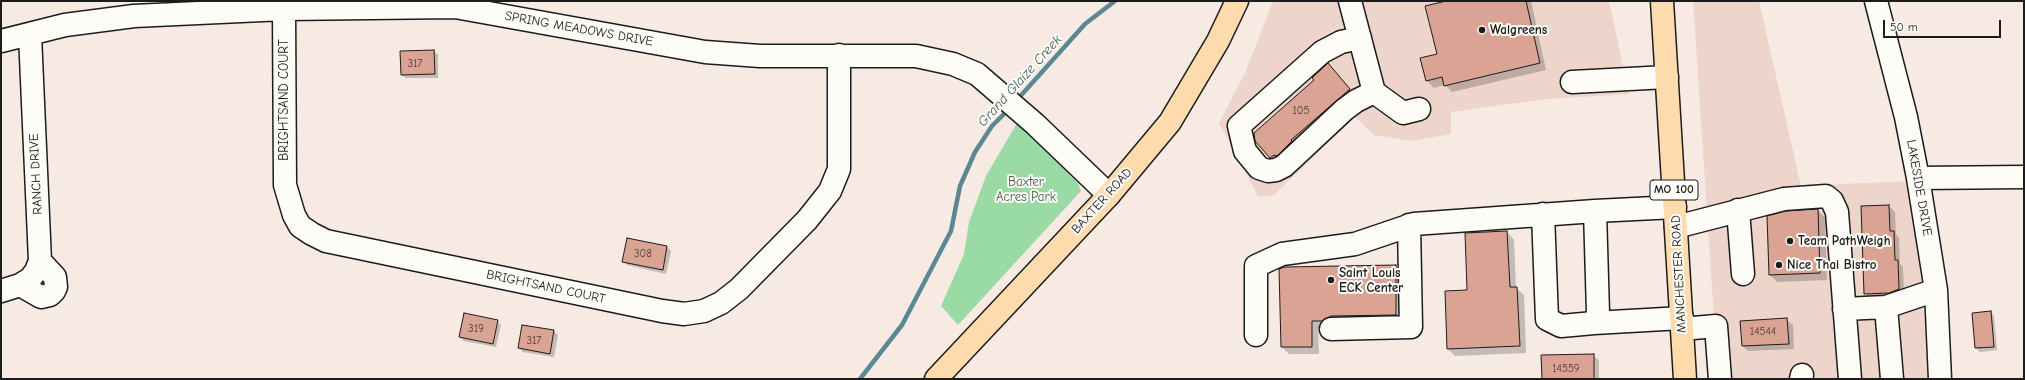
<!DOCTYPE html>
<style>
body{margin:0}
#map{position:relative;width:2025px;height:380px;overflow:hidden;background:#f6eae3;font-family:"Comic Neue",sans-serif}
canvas{display:block}
.frame{position:absolute;inset:0;border:2px solid #1c1c1c;pointer-events:none}
.scale{position:absolute;left:1883px;top:20px;width:118px;height:18px;box-sizing:border-box;border:2px solid #1c1c1c;border-top:0;padding-left:5px;font-size:12px;line-height:14px;white-space:nowrap;color:#1c1c1c;-webkit-text-stroke:3px #fdfcf7;paint-order:stroke}
</style>
<div id="map">
<canvas width="2025" height="380"></canvas>
<div class="frame"></div>
<div class="scale">50 m</div>
</div>
<script>
const g = document.querySelector('canvas').getContext('2d');
g.lineJoin = 'round';
function paint(path, color) { g.fillStyle = color; g.fill(path, 'evenodd'); }
const toPath = rows => new Path2D(rows.map(r => 'M' + r).join(''));
function stroke(path, color, width, dash) { g.strokeStyle = color; g.lineWidth = width; g.lineCap = dash ? 'butt' : 'round'; g.setLineDash(dash || []); g.stroke(path); }
function label(font, color, halo, rows, align = 'center') {
  g.font = font + ' "Comic Neue",sans-serif'; g.lineWidth = 4; g.setLineDash([]); g.textBaseline = 'middle'; g.strokeStyle = halo; g.fillStyle = color; for (const [text, x, y, turn = 0] of rows) {
    g.save(); g.translate(x, y); g.rotate((+turn || 0) * Math.PI / 180); g.textAlign = isNaN(turn) ? turn : align; if (halo) g.strokeText(text, 0, 0); g.fillText(text, 0, 0); g.restore();
  }
}
const built = toPath([
 [1273,1,1609,1,1629,94,1547,99,1451,112,1451,134,1412,141,1374,135,1355,117,1273,196,1258,196,1219,123,1245,73],
 [1693,1,1759,1,1801,186,1908,181,1925,271,1929,379,1718,379]
]);
const green = toPath([
 [1017,123,1078,183,1081,191,958,325,941,306,964,254,969,222,986,176]
]);
const shadow = toPath([
 [1450,1,1531,1,1546,70,1452,92,1445,85,1434,88,1427,81,1438,55],
 [434,51,438,55,438,78,406,78,402,75],
 [1335,72,1356,97,1278,164,1256,140],
 [1889,206,1895,212,1896,234,1899,238,1900,264,1903,267,1904,295,1871,299,1865,293,1862,207],
 [1817,210,1825,217,1827,280,1777,282,1770,275],
 [1507,232,1514,240,1516,288,1524,295,1526,353,1455,356,1448,349],
 [628,239,667,247,671,251,666,274,627,265,623,261],
 [1395,266,1402,273,1403,322,1318,328,1319,354,1289,354,1282,347,1280,270],
 [1991,312,1994,316,1997,350,1980,352,1976,348],
 [1787,320,1793,325,1794,349,1748,351,1743,346],
 [497,321,501,325,496,347,464,341,460,337],
 [523,326,554,331,558,335,554,357,523,352,519,348],
 [1593,355,1599,360,1599,379,1543,379]
]);
const stream = toPath([
 [1016,101,1085,24,1115,1],
 [860,379,902,325,951,231,960,186,975,152,992,126,1009,109]
]);
const building = toPath([
 [1446,1,1526,1,1540,63,1444,86,1442,77,1426,81,1420,58,1437,54,1425,6,1446,1],
 [434,50,435,74,401,75,400,51,434,50],
 [1328,63,1350,89,1291,140,1292,141,1277,156,1274,155,1270,158,1255,141,1254,133,1314,80,1312,78,1328,63],
 [1889,205,1890,231,1894,231,1895,260,1898,260,1899,289,1889,293,1864,294,1861,206,1889,205],
 [1818,209,1820,273,1769,275,1767,216,1786,211,1818,209],
 [1507,231,1510,287,1517,287,1520,346,1447,349,1445,291,1467,290,1465,233,1507,231],
 [627,238,667,246,663,270,622,262,627,238],
 [1396,265,1396,315,1331,316,1322,321,1312,321,1312,347,1281,347,1279,269,1285,267,1396,265],
 [1991,311,1994,347,1975,348,1972,313,1991,311],
 [464,313,498,320,493,344,459,337,464,313],
 [1787,318,1789,344,1742,346,1740,321,1787,318],
 [522,325,554,330,550,354,518,348,522,325],
 [1594,354,1594,379,1542,379,1541,355,1594,354]
]);
const minor = toPath([
 [1350,1,1374,92,1403,113,1419,109],
 [1876,1,1906,117,1918,178,1936,290,1940,379],
 [284,9,285,185,294,215,300,226,312,234,326,241,662,311,684,314,704,311,721,303,739,289,807,220,830,191,839,169,839,55],
 [1360,38,1341,42,1322,52,1239,126,1245,151,1259,168,1268,171,1276,170,1284,166,1344,110,1356,101,1374,92],
 [1,41,65,25,134,16,284,9,455,7,705,52,760,56,916,56,953,64,977,74,1035,124,1109,195],
 [1572,82,1667,77],
 [1918,178,2024,177],
 [1738,210,1743,274],
 [1543,214,1547,319,1561,326,1594,323,1598,313,1595,211],
 [1676,227,1784,199,1826,196,1832,201,1837,212,1850,379],
 [20,285,41,297,50,295,54,291,56,287,55,277,40,261],
 [1,291,20,285,30,279,36,271,40,261,30,35],
 [1886,307,1936,290],
 [1844,309,1886,307,1892,379],
 [1594,323,1682,318],
 [1331,329,1411,327,1409,225],
 [1682,329,1716,326,1720,379],
 [1256,335,1256,266,1282,254,1355,244,1414,224,1595,211,1675,207],
 [1801,379,1802,375]
]);
const major = toPath([
 [936,379,1109,195,1170,122,1218,41,1237,1]
]);
const highway = toPath([
 [1662,1,1685,379]
]);
const markers = [
 [1482,30,4,"#1c1c1c"],
 [1790,241,4,"#1c1c1c"],
 [1779,265,4,"#1c1c1c"],
 [1331,280,4,"#1c1c1c"]
];
const numberNames = [
 ["317",415,64],
 ["105",1301,111],
 ["308",643,254],
 ["319",476,329],
 ["14544",1763,332],
 ["317",534,341],
 ["14559",1566,369]
];
const shields = [
 [1674,190,48]
];
const shieldNames = [
 ["MO 100",1674,190]
];
const streetNames = [
 ["SPRING MEADOWS DRIVE",579,29,10],
 ["BRIGHTSAND COURT",284,100,-90],
 ["RANCH DRIVE",36,174,-93],
 ["LAKESIDE DRIVE",1919,188,80],
 ["BAXTER ROAD",1102,201,-48],
 ["MANCHESTER ROAD",1679,274,-93],
 ["BRIGHTSAND COURT",546,287,12]
];
const poiNames = [
 ["Walgreens",1490,30],
 ["Team PathWeigh",1798,241],
 ["Nice Thai Bistro",1787,265],
 ["Saint Louis",1339,273],
 ["ECK Center",1339,288]
];
const parkNames = [
 ["Baxter",1026,182],
 ["Acres Park",1026,197]
];
const waterNames = [
 ["Grand Glaize Creek",1020,81,-48]
];
paint(built, '#eed5cb');
paint(green, '#9adaa4');
paint(shadow, '#0003');
stroke(stream, '#5a8893', 4.5);
paint(building, '#daa394');
stroke(building, '#1c1c1c', 1);
stroke(minor, '#1c1c1c', 25);
stroke(major, '#1c1c1c', 25);
stroke(highway, '#1c1c1c', 25);
stroke(minor, '#fdfcf7', 22);
stroke(major, '#fedbac', 22);
stroke(highway, '#fedbac', 22);
for (const [x, y, r, color] of markers) { const dot = new Path2D(); dot.arc(x, y, r, 0, 2 * Math.PI); g.fillStyle = color; g.fill(dot); stroke(dot, '#fdfcf7', 1.5); }
label('11px', '#4c3e3a', null, numberNames);
for (const [x, y, w] of shields) { const box = new Path2D(); box.roundRect(x - w / 2, y - 10, w, 20, 3); g.fillStyle = '#fdfcf7'; g.fill(box); stroke(box, '#1c1c1c', 1); }
label('bold 12px', '#1c1c1c', null, shieldNames);
label('13px', '#1c1c1c', '#fdfcf7', streetNames);
label('bold 13px', '#1c1c1c', '#fdfcf7', poiNames, 'left');
label('13px', '#485e4c', '#fdfcf7', parkNames);
label('italic 14px', '#405b61', '#fdfcf7', waterNames);
</script>
